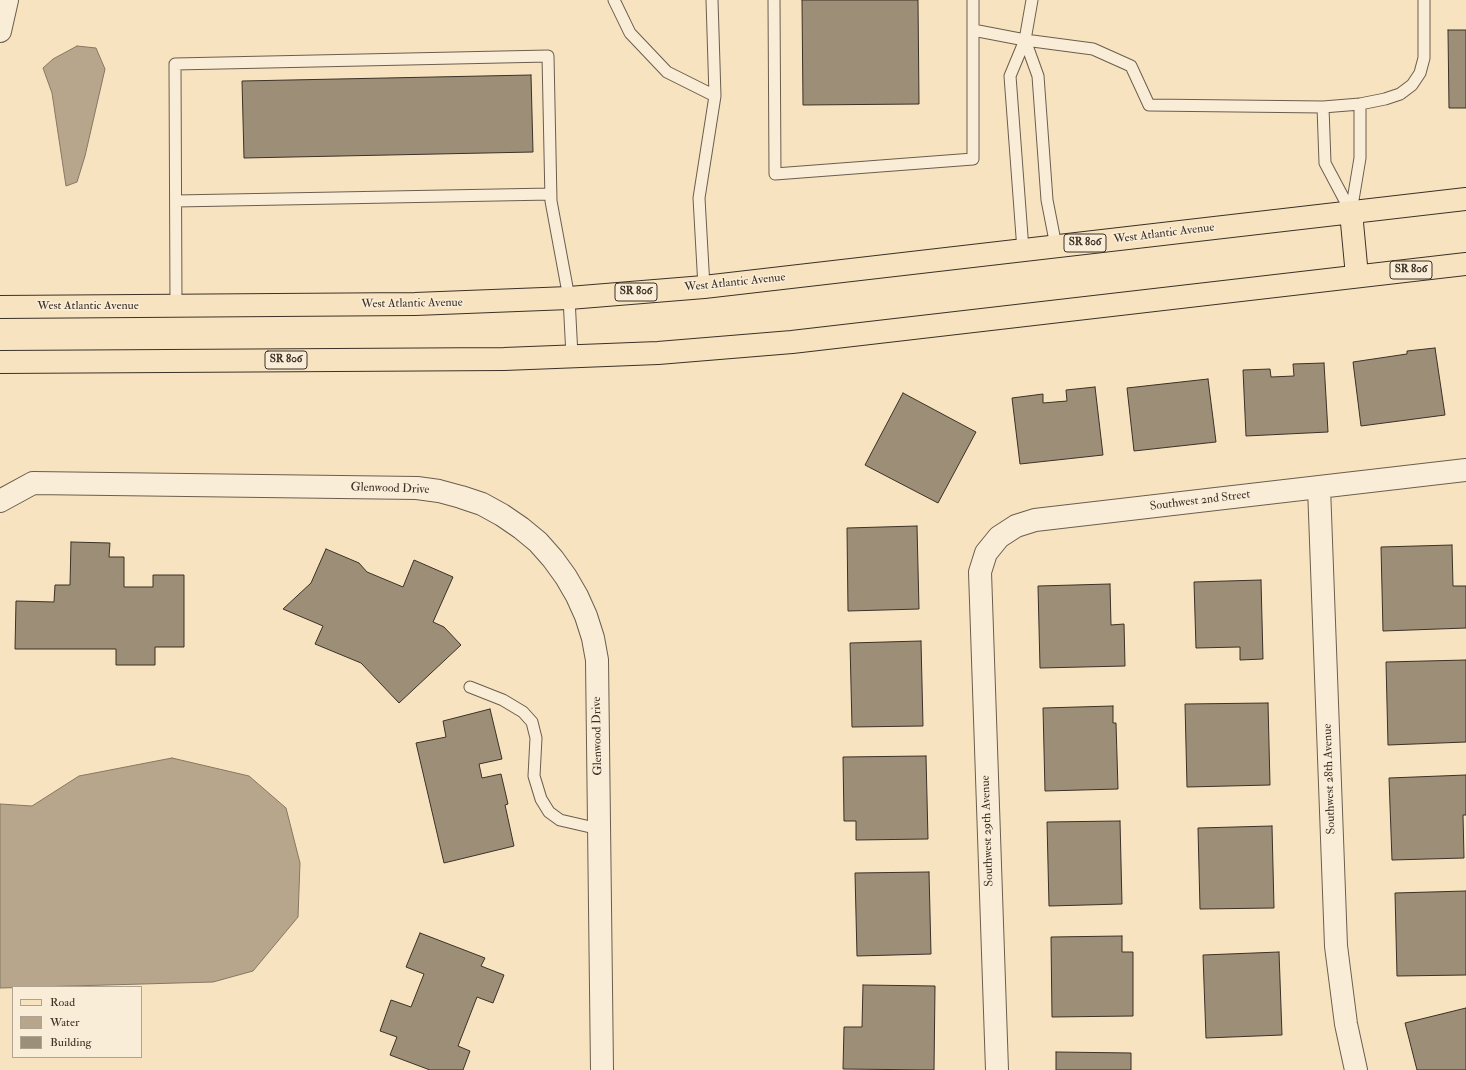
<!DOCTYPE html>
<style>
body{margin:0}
#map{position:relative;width:1466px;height:1070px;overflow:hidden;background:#f8e3c1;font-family:"IM FELL Double Pica",serif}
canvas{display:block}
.legend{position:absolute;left:12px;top:986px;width:130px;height:72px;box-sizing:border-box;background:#faedd7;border:1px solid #aea290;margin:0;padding:5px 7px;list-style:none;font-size:12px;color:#3b3126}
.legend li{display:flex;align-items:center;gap:8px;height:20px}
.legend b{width:20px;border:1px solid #aea290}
</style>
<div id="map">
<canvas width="1466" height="1070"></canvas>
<ul class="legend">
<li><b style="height:5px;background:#f8e3c1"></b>Road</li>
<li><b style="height:11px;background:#b8a68c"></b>Water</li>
<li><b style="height:11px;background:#9d8e77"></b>Building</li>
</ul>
</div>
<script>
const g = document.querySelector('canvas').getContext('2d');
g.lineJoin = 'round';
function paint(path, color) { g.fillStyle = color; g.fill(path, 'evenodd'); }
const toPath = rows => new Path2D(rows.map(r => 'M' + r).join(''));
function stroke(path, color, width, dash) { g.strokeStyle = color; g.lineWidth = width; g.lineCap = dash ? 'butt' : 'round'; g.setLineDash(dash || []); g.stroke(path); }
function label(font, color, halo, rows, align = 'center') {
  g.font = font + ' "IM FELL Double Pica",serif'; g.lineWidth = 3; g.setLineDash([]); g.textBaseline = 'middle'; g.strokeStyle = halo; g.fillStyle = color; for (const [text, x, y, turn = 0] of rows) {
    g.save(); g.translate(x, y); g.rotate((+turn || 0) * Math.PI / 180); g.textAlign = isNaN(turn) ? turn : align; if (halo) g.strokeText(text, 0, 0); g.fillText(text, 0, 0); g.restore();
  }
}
const water = toPath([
 [77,46,96,48,105,69,85,156,77,182,66,186,52,93,43,68,53,59,77,46],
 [172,758,249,776,286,808,300,863,298,917,253,971,213,982,0,988,0,804,32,806,79,776,172,758]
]);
const building = toPath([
 [802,0,918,0,919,104,803,105,802,0],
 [1448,30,1466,30,1466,108,1449,108,1448,30],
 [531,75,533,152,244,158,242,81,531,75],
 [1435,348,1445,415,1361,426,1353,362,1407,354,1407,351,1435,348],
 [1324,363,1328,432,1246,436,1243,370,1270,369,1271,377,1294,376,1293,364,1324,363],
 [1208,379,1216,442,1134,451,1127,388,1208,379],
 [1095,387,1103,455,1020,464,1012,398,1043,394,1043,403,1067,401,1066,390,1095,387],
 [903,393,976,432,938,503,865,465,903,393],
 [917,526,919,609,848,611,847,528,917,526],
 [71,542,110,543,109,557,124,557,124,587,153,587,153,575,184,575,184,647,155,647,155,665,116,665,116,649,15,649,16,601,54,602,55,585,70,585,71,542],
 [1452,545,1453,586,1466,586,1466,628,1383,631,1381,547,1452,545],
 [326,549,359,563,367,572,403,587,414,560,453,577,433,622,444,627,461,645,399,703,361,663,315,644,323,626,283,609,311,583,326,549],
 [1261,580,1263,659,1240,660,1240,647,1196,648,1194,582,1261,580],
 [1110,584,1111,625,1124,624,1125,666,1040,668,1038,586,1110,584],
 [921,641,923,726,852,727,850,643,921,641],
 [1466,660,1466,742,1388,745,1386,662,1466,660],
 [1268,703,1270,785,1187,787,1185,704,1268,703],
 [1113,706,1113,723,1116,723,1118,789,1045,791,1043,708,1113,706],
 [490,709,502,759,479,764,482,778,501,774,508,804,505,805,514,846,444,863,416,743,446,737,443,721,490,709],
 [926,756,928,839,856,840,856,821,844,821,843,757,926,756],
 [1466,775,1466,815,1463,815,1464,858,1392,860,1389,778,1466,775],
 [1120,821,1122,904,1049,906,1047,822,1120,821],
 [1272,826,1274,908,1200,909,1198,828,1272,826],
 [929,872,931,954,857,956,855,873,929,872],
 [1466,891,1466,975,1397,976,1395,893,1466,891],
 [420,933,485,958,481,966,504,975,493,1003,477,997,458,1046,470,1051,463,1070,430,1070,390,1055,397,1037,380,1031,391,1000,411,1007,424,974,406,967,420,933],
 [1122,936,1122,952,1133,952,1133,1016,1052,1017,1051,937,1122,936],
 [1279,952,1282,1035,1206,1038,1203,955,1279,952],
 [863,985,935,986,934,1070,843,1069,844,1027,862,1027,863,985],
 [1466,1008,1466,1070,1417,1070,1405,1023,1466,1008],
 [1056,1052,1131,1053,1131,1070,1056,1070,1056,1052]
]);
const lane = toPath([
 [614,0,630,33,667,72,715,96],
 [774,0,775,174,973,159,973,30],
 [973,0,973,30,1025,40,1093,49,1131,66,1149,105,1323,107,1360,104,1385,99,1400,94,1412,85,1420,73,1424,58,1424,0],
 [1025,40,1038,76,1047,200,1056,246],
 [1323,107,1325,163,1351,212],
 [176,201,551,194],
 [1351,212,1360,158,1360,104],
 [1023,250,1010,76,1025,40,1032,0],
 [704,287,699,198,715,96,712,0],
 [176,306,175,64,548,56,551,201,569,298,572,356],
 [470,687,503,700,523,712,532,722,536,738,534,776,541,799,549,812,560,820,599,829]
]);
const street = toPath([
 [0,31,7,0],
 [1319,487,1336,946,1346,1024,1356,1070],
 [0,501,33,483,417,488,439,491,461,497,482,504,502,515,521,528,538,542,553,559,566,577,577,596,586,616,593,638,597,660,602,1070],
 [997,1070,980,572,986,553,999,537,1016,526,1035,520,1466,470]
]);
const primary = toPath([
 [1351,212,1357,276],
 [0,307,415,304,569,298,704,287,1466,199],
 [0,362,504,359,658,353,792,342,1466,264]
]);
const shields = [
 [1085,243,42],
 [1411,270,42],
 [636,292,42],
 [286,360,42]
];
const shieldNames = [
 ["SR 806",1085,243],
 ["SR 806",1411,270],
 ["SR 806",636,292],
 ["SR 806",286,360]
];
const streetNames = [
 ["West Atlantic Avenue",1164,234,-7],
 ["West Atlantic Avenue",735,283,-6],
 ["West Atlantic Avenue",412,304,-1],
 ["West Atlantic Avenue",88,306],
 ["Glenwood Drive",390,489,2],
 ["Southwest 2nd Street",1200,501,-7],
 ["Glenwood Drive",598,736,-91],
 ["Southwest 28th Avenue",1330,779,-92],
 ["Southwest 29th Avenue",988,831,-92]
];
paint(water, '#b8a68c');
stroke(water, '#867763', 1);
paint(building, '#9d8e77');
stroke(building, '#3b3126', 1);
stroke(lane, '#6a5e4d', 13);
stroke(street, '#6a5e4d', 24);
stroke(primary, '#3b3126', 24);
stroke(lane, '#faedd7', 11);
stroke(street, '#faedd7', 22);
stroke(primary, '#f8e3c1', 22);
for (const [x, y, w] of shields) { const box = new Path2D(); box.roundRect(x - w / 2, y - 9, w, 18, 3); g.fillStyle = '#faedd7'; g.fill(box); stroke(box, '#3b3126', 1); }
label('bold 11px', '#3b3126', null, shieldNames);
label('12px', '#3b3126', '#faedd7', streetNames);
</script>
